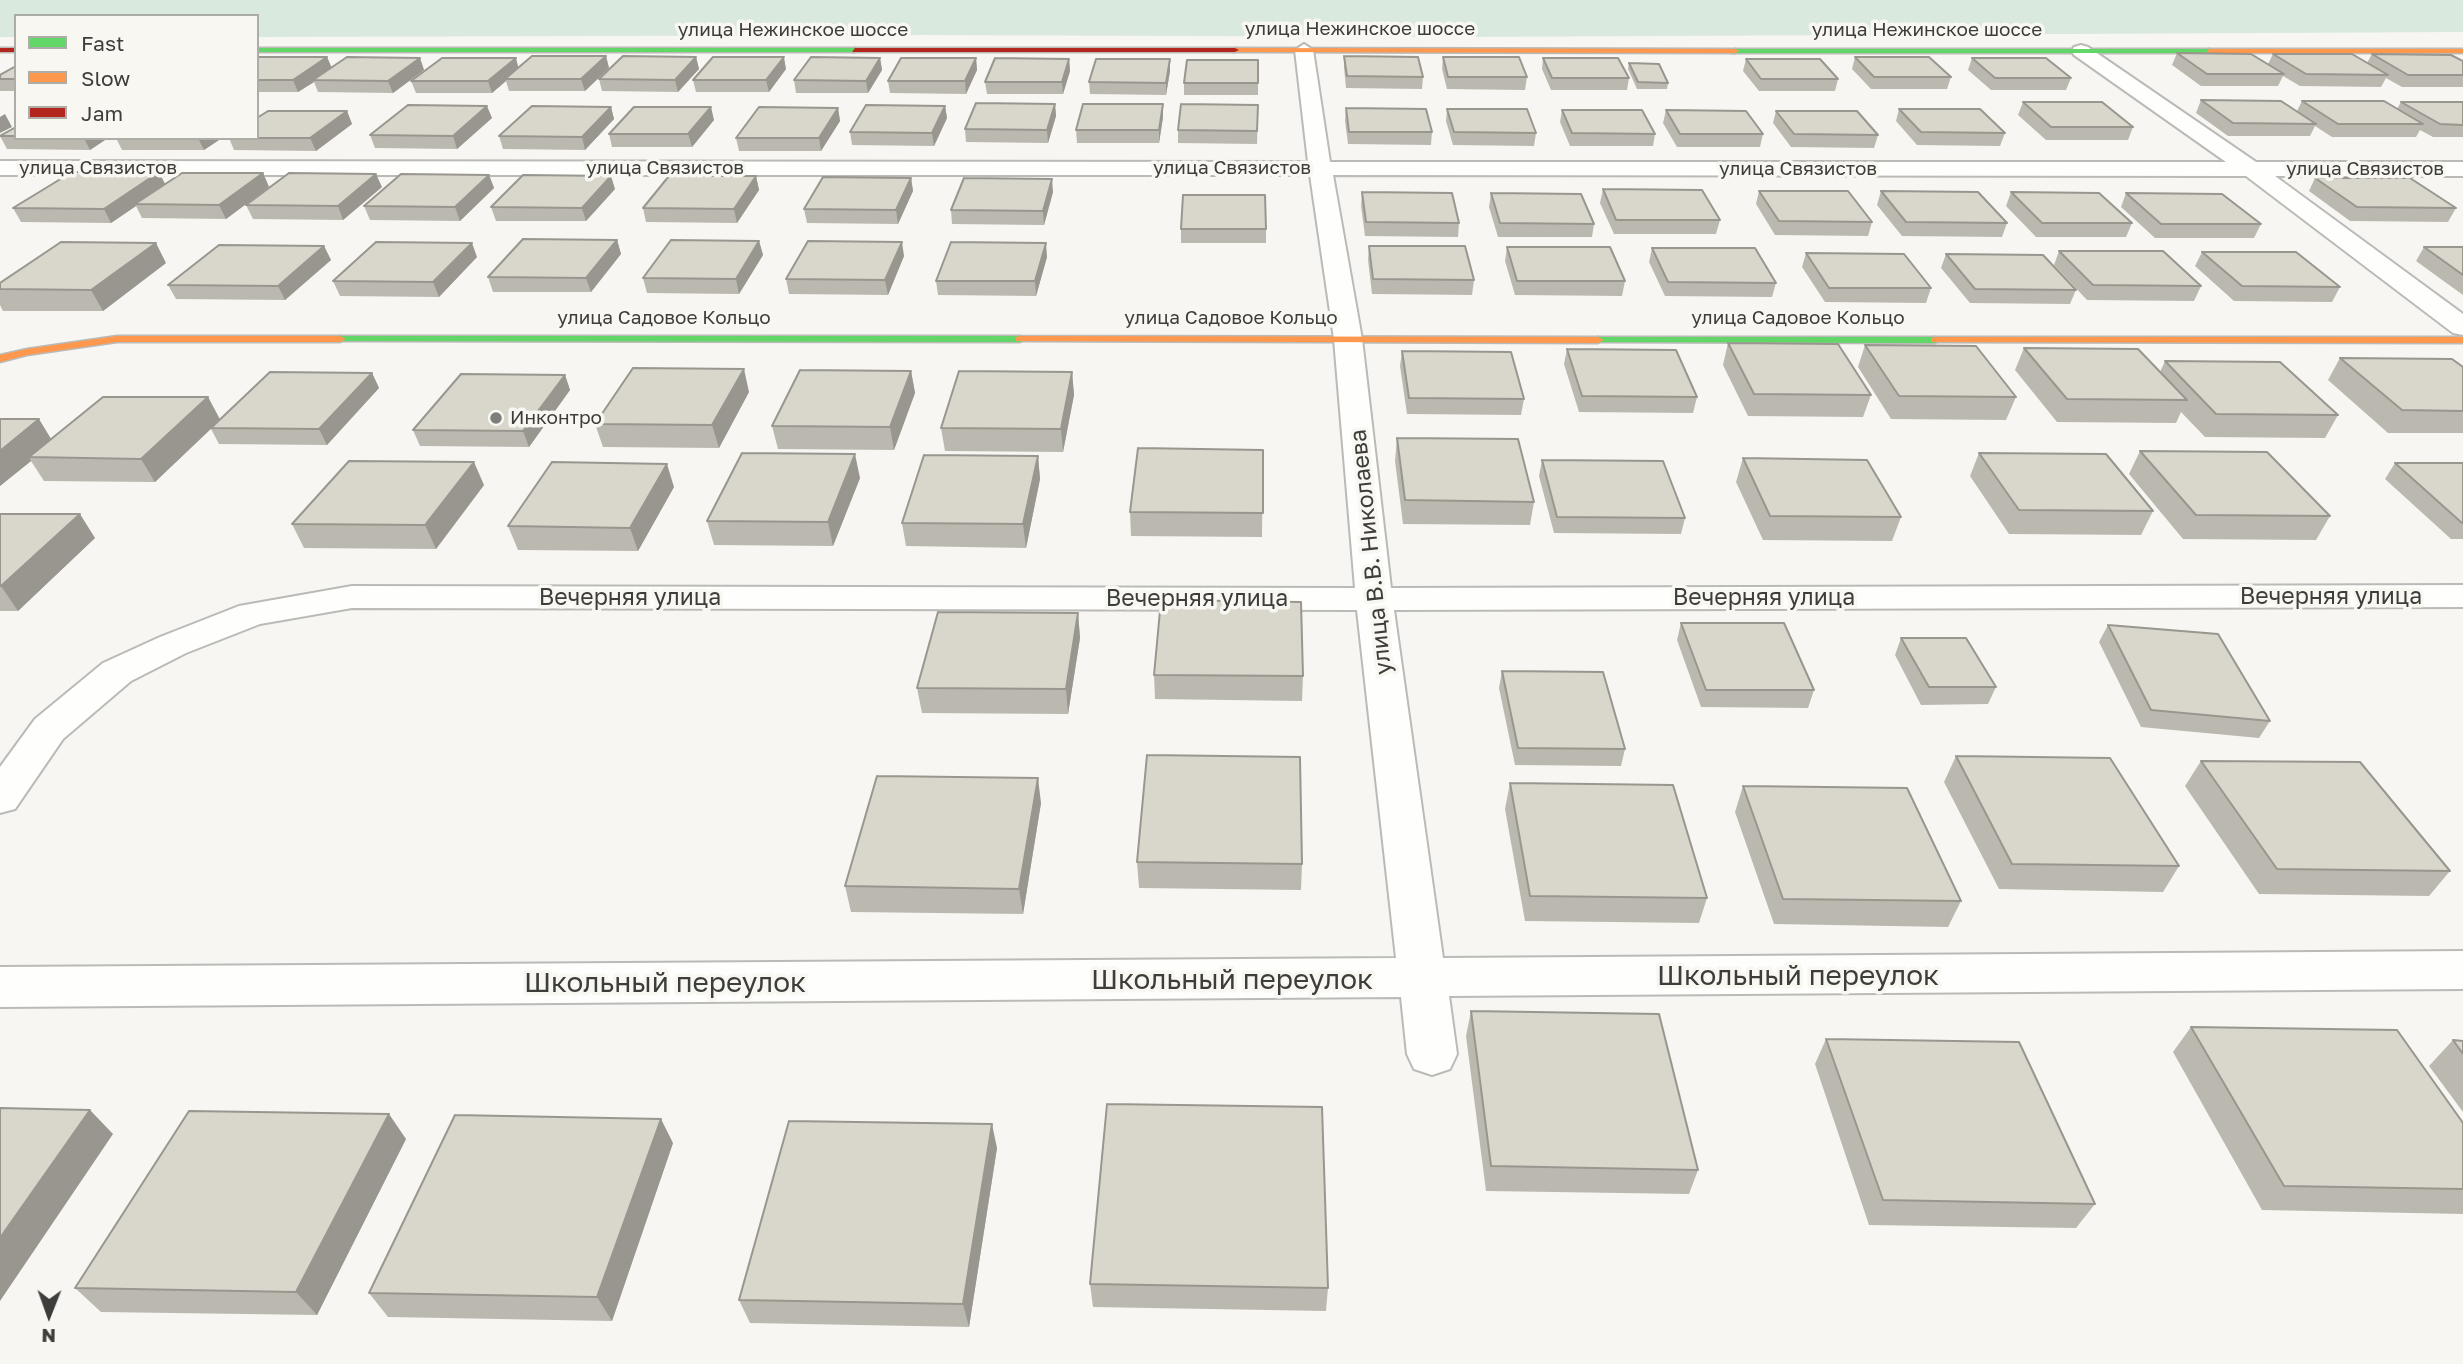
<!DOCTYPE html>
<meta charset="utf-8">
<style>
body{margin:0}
#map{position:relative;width:2463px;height:1364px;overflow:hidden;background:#f7f6f2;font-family:"Golos Text",sans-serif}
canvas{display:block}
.legend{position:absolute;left:14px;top:14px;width:245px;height:126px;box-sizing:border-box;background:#f8f7f1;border:2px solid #adada8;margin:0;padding:9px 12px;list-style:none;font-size:21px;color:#3d3d3b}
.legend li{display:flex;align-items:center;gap:14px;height:35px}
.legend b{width:35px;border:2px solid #adada8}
.north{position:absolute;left:14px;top:1280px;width:70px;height:70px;-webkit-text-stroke:5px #f8f7f1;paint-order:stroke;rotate:181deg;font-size:19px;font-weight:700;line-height:28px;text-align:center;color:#3d3d3b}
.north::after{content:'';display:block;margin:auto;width:24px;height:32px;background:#3d3d3b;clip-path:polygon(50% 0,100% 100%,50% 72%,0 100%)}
</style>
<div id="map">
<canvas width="2463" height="1364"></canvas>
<ul class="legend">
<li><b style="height:9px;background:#63d668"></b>Fast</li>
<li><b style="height:9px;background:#ff974d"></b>Slow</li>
<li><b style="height:9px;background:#b3261e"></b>Jam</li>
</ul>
<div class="north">N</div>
</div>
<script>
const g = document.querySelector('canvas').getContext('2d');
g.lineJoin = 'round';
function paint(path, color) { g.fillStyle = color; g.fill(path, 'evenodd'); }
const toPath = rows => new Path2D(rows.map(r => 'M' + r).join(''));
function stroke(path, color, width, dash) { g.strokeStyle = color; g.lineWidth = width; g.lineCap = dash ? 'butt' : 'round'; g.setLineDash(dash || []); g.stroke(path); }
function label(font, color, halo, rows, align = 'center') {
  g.font = font + ' "Golos Text",sans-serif'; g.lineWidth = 7; g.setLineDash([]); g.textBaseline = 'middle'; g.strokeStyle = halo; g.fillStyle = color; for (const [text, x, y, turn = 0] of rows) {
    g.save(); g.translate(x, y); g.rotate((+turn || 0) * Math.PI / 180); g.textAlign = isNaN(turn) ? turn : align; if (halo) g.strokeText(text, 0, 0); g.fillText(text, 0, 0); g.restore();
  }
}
const green = toPath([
 [0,0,2463,0,2463,32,1457,37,926,35,257,37,257,16,16,16,16,37,0,37]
]);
const street = toPath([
 [1304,44,1313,50,1330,162,2226,162,2074,55,2072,51,2074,47,2081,45,2088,47,2256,162,2463,162,2463,176,2275,176,2463,314,2463,335,2453,333,2246,176,1333,175,1362,339,1391,588,2463,585,2463,607,1394,610,1443,958,2463,951,2463,989,1449,996,1457,1054,1450,1069,1432,1075,1414,1069,1407,1054,1401,997,0,1007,0,967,1396,958,1357,610,352,608,260,624,186,653,131,681,63,739,15,809,0,813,0,767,35,719,103,663,160,637,239,606,352,586,1355,588,1334,339,1310,175,0,175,0,161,1308,162,1295,50,1304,44]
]);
const fast = toPath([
 [257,48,855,48,859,50,855,52,257,52,257,48],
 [1735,49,2209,49,2213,51,2209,53,1732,53,1735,49],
 [340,336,1020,336,1026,339,1020,342,336,341,334,339,340,336],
 [1598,337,1935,337,1941,340,1935,343,1594,342,1594,338,1598,337]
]);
const slow = toPath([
 [1235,48,1735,49,1739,51,1735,53,1232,52,1235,48],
 [2209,49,2463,49,2463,53,2206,53,2209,49],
 [117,336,340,336,346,339,340,342,117,342,27,355,0,362,0,355,27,349,117,336],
 [1020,336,1598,337,1604,340,1598,343,1016,341,1016,337,1020,336],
 [1935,337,2463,337,2463,343,1931,342,1931,338,1935,337]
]);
const jam = toPath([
 [0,48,16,48,16,52,0,52,0,48],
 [855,48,1235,48,1239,50,1235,52,852,52,855,48]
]);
const wall = toPath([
 [2177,53,2268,64,2273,54,2367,63,2372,54,2463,61,2463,87,2402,87,2386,78,2381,87,2300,86,2283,76,2278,86,2201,86,2172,65],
 [606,56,609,68,585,91,509,91,506,81,492,93,416,93,411,81],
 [1344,56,1423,77,1422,89,1346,88,1344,68],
 [257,57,327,57,332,68,420,58,424,70,393,93,318,92,314,82,298,92,257,92],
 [696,57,699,69,678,92,602,91,599,79],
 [1443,57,1527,77,1525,90,1447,89,1442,69],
 [1855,57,1951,77,1947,89,1871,89,1852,69],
 [880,58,882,70,868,93,796,93,794,80],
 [976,58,977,70,966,94,890,93,888,81],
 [1543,58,1629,78,1627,90,1551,90,1542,69],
 [1972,58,2071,78,2066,90,1991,90,1968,70],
 [1069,59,1070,71,1063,94,987,94,985,82],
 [1746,59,1838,79,1835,91,1759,91,1743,71],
 [1258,60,1258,95,1184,95,1184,83],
 [1629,63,1668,83,1667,89,1637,89,1628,69],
 [16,66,16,91,0,91,0,75],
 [786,69,769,92,696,92,693,80],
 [1170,71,1166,95,1090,94,1089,82],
 [2201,100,2297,111,2302,101,2397,109,2401,102,2463,102,2463,137,2433,137,2420,130,2416,137,2332,137,2315,126,2310,136,2228,136,2196,113],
 [2023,102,2133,127,2128,140,2046,140,2018,115],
 [1055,104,1056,116,1048,143,966,142,965,129],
 [1258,105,1257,144,1178,143,1178,130],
 [945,106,947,118,934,146,852,145,850,132],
 [611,107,614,119,585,150,503,149,499,136],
 [838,108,840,121,821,151,739,151,736,138],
 [1346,108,1432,132,1431,145,1348,144,1345,121],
 [1447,109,1536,133,1534,146,1453,145,1446,121],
 [1899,109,2005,133,2000,146,1917,145,1896,121],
 [1562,110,1655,134,1653,146,1570,146,1560,122],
 [1666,110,1763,134,1760,147,1677,147,1663,123],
 [347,111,352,124,316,151,234,150,229,138,257,138,257,118],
 [1776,111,1878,135,1874,148,1791,147,1773,123],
 [1163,117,1159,143,1077,143,1076,130],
 [492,118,457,149,375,148,370,135],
 [714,120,692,147,612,147,609,134],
 [16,127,16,138,108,138,90,150,7,149,0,136],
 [116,138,222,138,204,150,122,150],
 [159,172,165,184,263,173,269,187,226,219,142,218,136,206,111,223,21,222,13,208],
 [489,175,494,188,460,221,370,220,364,206],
 [756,176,759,190,737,223,646,222,643,208],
 [911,178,913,191,898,224,807,223,804,209],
 [2315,178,2456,208,2448,222,2350,221,2309,191],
 [382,187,343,220,253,219,246,205],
 [615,189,586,221,496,221,491,207],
 [1603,189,1720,220,1716,234,1614,234,1600,203],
 [1759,191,1872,222,1868,236,1775,235,1756,204],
 [1881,191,2007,223,2002,237,1902,236,1877,205],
 [1053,192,1044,225,952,224,951,210],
 [1362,192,1459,223,1458,237,1365,236,1361,206],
 [2011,192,2132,223,2126,237,2036,237,2006,206],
 [1491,193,1594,224,1592,237,1498,237,1489,207],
 [2126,193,2261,224,2254,238,2155,238,2121,207],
 [1181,229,1266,229,1266,243,1181,243],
 [617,240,621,254,591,292,493,292,488,277],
 [759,241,763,255,739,294,647,293,643,278],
 [324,246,331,260,285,300,176,299,168,285],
 [1369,246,1474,280,1472,295,1372,294,1368,260],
 [1507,247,1625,281,1622,296,1515,295,1505,261],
 [2424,247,2463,247,2463,295,2416,261],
 [1652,248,1776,283,1772,297,1665,296,1649,262],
 [2059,251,2201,286,2194,301,2087,300,2054,265],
 [2202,252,2340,287,2332,302,2234,301,2195,266],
 [1806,253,1931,288,1926,303,1825,302,1802,267],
 [1946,254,2076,290,2070,304,1970,303,1941,268],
 [904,256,888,295,789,294,786,279],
 [477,257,439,297,340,296,333,281],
 [1047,257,1036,296,938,295,936,281],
 [166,263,103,311,3,311,0,305,0,289,2,282],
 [1728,343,1871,395,1863,417,1748,416,1723,365],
 [1865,345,2016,397,2006,420,1891,419,1858,367],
 [2024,348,2160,372,2165,361,2338,415,2325,438,2205,437,2181,412,2176,423,2057,422,2015,370],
 [1567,349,1697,397,1693,413,1579,412,1564,364],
 [1402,351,1524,399,1521,415,1407,414,1400,366],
 [2340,358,2463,367,2463,433,2388,433,2328,380],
 [911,371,915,393,894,450,778,449,772,426],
 [1072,372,1074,395,1063,452,945,451,941,428],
 [372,373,379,388,327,445,219,444,211,429,155,482,44,481,31,461,0,486,0,419,51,439,208,397,220,419],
 [565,375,570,390,529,447,420,446,413,430],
 [749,392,719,448,603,447,595,424],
 [1397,438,1534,502,1530,525,1403,524,1395,461],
 [1263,450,1262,537,1131,536,1130,512],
 [2140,451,2330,516,2316,540,2183,539,2129,474],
 [1979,453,2153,511,2141,535,2009,534,1970,476],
 [1038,456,1040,479,1026,548,906,546,902,523],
 [1743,458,1901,517,1892,541,1763,540,1736,482],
 [1542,460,1685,518,1681,534,1554,533,1539,476],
 [2395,463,2463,463,2463,539,2451,539,2385,479],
 [860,478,833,546,714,545,707,521],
 [484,485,436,549,304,548,292,524],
 [674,487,638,551,518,550,508,526],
 [0,514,95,538,18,611,0,611],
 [1078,613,1080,638,1068,714,922,713,917,688],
 [1681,623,1814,690,1808,708,1701,707,1677,640],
 [2108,625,2270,721,2259,738,2141,727,2099,642],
 [1901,638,1996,687,1988,704,1921,705,1895,655],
 [1502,671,1625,749,1621,766,1515,765,1499,688],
 [1154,675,1303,676,1302,701,1155,699],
 [1956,756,2179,866,2163,892,1999,889,1944,782],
 [2201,761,2450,871,2429,896,2259,894,2185,786],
 [1510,783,1707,898,1699,923,1525,921,1505,809],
 [1743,786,1961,901,1948,927,1774,924,1735,812],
 [1041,803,1023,914,851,912,845,886],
 [1137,862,1302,864,1301,890,1139,888],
 [1471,1011,1698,1170,1689,1194,1486,1191,1466,1036],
 [2191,1027,2463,1123,2463,1214,2262,1210,2173,1052],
 [1826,1039,2095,1204,2076,1228,1869,1225,1815,1064],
 [2453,1040,2463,1041,2463,1112,2429,1066],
 [406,1139,317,1315,101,1312,75,1288],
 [673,1143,612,1321,388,1317,369,1293],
 [997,1148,969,1327,750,1323,739,1300],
 [1090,1284,1328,1288,1326,1311,1093,1307]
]);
const shadedWall = toPath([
 [606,56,609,68,585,91,581,79],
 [327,57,332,69,313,80,314,82,298,92,293,80],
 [696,57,699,69,678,92,675,80],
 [784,57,786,69,769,92,766,80],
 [420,58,424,70,393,93,388,81],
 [516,58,519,70,505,79,506,81,492,93,488,81],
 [880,58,882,70,868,93,866,81],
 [976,58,977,70,966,94,965,81],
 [1069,59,1070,71,1063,94,1062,82],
 [1170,59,1170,71,1166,95,1166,83],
 [1055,104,1056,116,1048,143,1047,130],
 [1163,104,1163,117,1159,143,1159,130],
 [487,106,492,118,457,149,453,136],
 [945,106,947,118,934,146,932,133],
 [611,107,614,119,585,150,582,137],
 [711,107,714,120,692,147,688,134],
 [838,108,840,121,821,151,819,138],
 [347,111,352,124,316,151,310,138],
 [5,114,12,127,0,133,0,117],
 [84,138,108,138,90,150],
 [198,138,222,138,204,150],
 [159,172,166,186,135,204,136,206,111,223,104,209],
 [263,173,269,187,226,219,219,205],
 [376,174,382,187,343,220,338,206],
 [489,175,494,188,460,221,455,207],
 [611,176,615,189,586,221,582,208],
 [756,176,759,190,737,223,734,209],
 [911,178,913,191,898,224,896,210],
 [1052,179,1053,192,1044,225,1043,211],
 [617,240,621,254,591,292,586,278],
 [759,241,763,255,739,294,736,279],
 [902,242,904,256,888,295,885,280],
 [156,243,166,263,103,311,91,290],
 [472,243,477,257,439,297,433,282],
 [1046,243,1047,257,1036,296,1035,281],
 [324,246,331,260,285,300,278,286],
 [744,369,749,392,719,448,712,425],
 [911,371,915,393,894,450,890,427],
 [1072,372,1074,395,1063,452,1061,429],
 [372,373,379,388,327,445,319,429],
 [565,375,570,390,529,447,523,431],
 [208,397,220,420,155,482,141,459],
 [39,419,53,442,29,457,31,461,0,486,0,451],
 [855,454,860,478,833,546,828,522],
 [1038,456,1040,479,1026,548,1023,524],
 [474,462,484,485,436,549,425,525],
 [667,464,674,487,638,551,630,528],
 [80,514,95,538,18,611,1,586],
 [1078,613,1080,638,1068,714,1066,689],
 [1038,778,1041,803,1023,914,1019,889],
 [90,1110,113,1134,0,1301,0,1238],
 [389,1114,406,1139,317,1315,296,1292],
 [661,1119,673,1143,612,1321,597,1297],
 [992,1124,997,1148,969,1327,963,1304]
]);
const building = toPath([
 [2177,53,2251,54,2284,74,2207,74,2177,53],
 [2273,54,2352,54,2388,75,2306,74,2273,54],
 [2372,54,2451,55,2463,61,2463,75,2408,75,2372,54],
 [532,56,606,56,581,79,505,79,532,56],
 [623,56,696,57,675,80,599,79,623,56],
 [1344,56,1418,57,1423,77,1347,76,1344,56],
 [257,57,327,57,293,80,257,80,257,57],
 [347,57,420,58,388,81,313,80,347,57],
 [713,57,784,57,766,80,693,80,713,57],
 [811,57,880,58,866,81,794,80,811,57],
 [1443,57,1519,57,1527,77,1448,77,1443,57],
 [1855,57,1929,57,1951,77,1874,77,1855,57],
 [442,58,516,58,488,81,411,81,442,58],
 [901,58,976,58,965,81,888,81,901,58],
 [995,58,1069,59,1062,82,985,82,995,58],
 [1543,58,1618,58,1629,78,1552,78,1543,58],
 [1972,58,2046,58,2071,78,1995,78,1972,58],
 [1096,59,1170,59,1166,83,1089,82,1096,59],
 [1746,59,1820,59,1838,79,1761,79,1746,59],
 [1187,60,1258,60,1258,83,1184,83,1187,60],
 [1629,63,1659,64,1668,83,1638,82,1629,63],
 [16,66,16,79,0,79,0,75,16,66],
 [2201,100,2281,101,2316,124,2233,123,2201,100],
 [2302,101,2384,101,2423,124,2338,124,2302,101],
 [2023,102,2102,102,2133,127,2051,127,2023,102],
 [2401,102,2463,102,2463,125,2440,124,2401,102],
 [976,103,1055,104,1047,130,965,129,976,103],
 [1083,104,1163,104,1159,130,1076,130,1083,104],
 [1181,104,1258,105,1257,131,1178,130,1181,104],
 [408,105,487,106,453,136,370,135,408,105],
 [866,105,945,106,932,133,850,132,866,105],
 [532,106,611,107,582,137,499,136,532,106],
 [634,107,711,107,688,134,609,134,634,107],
 [759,107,838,108,819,138,736,138,759,107],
 [1346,108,1426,109,1432,132,1349,132,1346,108],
 [1447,109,1527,109,1536,133,1454,132,1447,109],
 [1899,109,1980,109,2005,133,1921,132,1899,109],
 [1562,110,1642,110,1655,134,1572,133,1562,110],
 [1666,110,1746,111,1763,134,1680,134,1666,110],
 [268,111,347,111,310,138,257,138,257,118,268,111],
 [1776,111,1857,111,1878,135,1794,134,1776,111],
 [16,127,16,136,0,136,16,127],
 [72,172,159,172,104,209,13,208,72,172],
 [182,173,263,173,219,205,135,204,182,173],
 [289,173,376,174,338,206,246,205,289,173],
 [401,174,489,175,455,207,364,206,401,174],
 [523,175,611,176,582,208,491,207,523,175],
 [669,176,756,176,734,209,643,208,669,176],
 [823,177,911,178,896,210,804,209,823,177],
 [964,178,1052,179,1043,211,951,210,964,178],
 [2315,178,2410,178,2456,208,2357,207,2315,178],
 [1603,189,1702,190,1720,220,1616,220,1603,189],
 [1759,191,1848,191,1872,222,1779,221,1759,191],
 [1881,191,1978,192,2007,223,1906,222,1881,191],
 [1362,192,1452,193,1459,223,1366,222,1362,192],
 [2011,192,2099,193,2132,223,2042,223,2011,192],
 [1491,193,1581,194,1594,224,1500,223,1491,193],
 [2126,193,2222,194,2261,224,2161,224,2126,193],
 [1183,195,1265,195,1266,229,1181,229,1183,195],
 [523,239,617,240,586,278,488,277,523,239],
 [671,240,759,241,736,279,643,278,671,240],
 [808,241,902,242,885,280,786,279,808,241],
 [61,242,156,243,91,290,0,289,0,283,61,242],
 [376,242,472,243,433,282,333,281,376,242],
 [951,242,1046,243,1035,281,936,281,951,242],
 [219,245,324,246,278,286,168,285,219,245],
 [1369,246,1465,246,1474,280,1373,279,1369,246],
 [1507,247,1610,247,1625,281,1517,281,1507,247],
 [2424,247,2463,247,2463,275,2424,247],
 [1652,248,1755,248,1776,283,1668,282,1652,248],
 [2059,251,2163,251,2201,286,2093,285,2059,251],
 [2202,252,2296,252,2340,287,2242,286,2202,252],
 [1806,253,1904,254,1931,288,1829,288,1806,253],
 [1946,254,2043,255,2076,290,1975,289,1946,254],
 [1728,343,1838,344,1871,395,1754,394,1728,343],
 [1865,345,1976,346,2016,397,1899,396,1865,345],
 [2024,348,2138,349,2187,400,2067,399,2024,348],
 [1567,349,1676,350,1697,397,1582,396,1567,349],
 [1402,351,1511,352,1524,399,1409,398,1402,351],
 [2340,358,2452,359,2463,367,2463,411,2402,410,2340,358],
 [2165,361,2280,362,2338,415,2216,414,2165,361],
 [633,368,744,369,712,425,595,424,633,368],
 [800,370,911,371,890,427,772,426,800,370],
 [959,371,1072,372,1061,429,941,428,959,371],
 [270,372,372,373,319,429,211,428,270,372],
 [461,374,565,375,523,431,413,430,461,374],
 [103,397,208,397,141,459,29,457,103,397],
 [0,419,39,419,0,451,0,419],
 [1397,438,1518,439,1534,502,1405,500,1397,438],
 [1138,448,1263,450,1263,513,1130,512,1138,448],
 [2140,451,2267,452,2330,516,2196,515,2140,451],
 [742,453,855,454,828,522,707,521,742,453],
 [1979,453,2106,454,2153,511,2019,510,1979,453],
 [924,455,1038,456,1023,524,902,523,924,455],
 [1743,458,1867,460,1901,517,1770,516,1743,458],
 [1542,460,1663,461,1685,518,1557,517,1542,460],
 [349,461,474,462,425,525,292,524,349,461],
 [552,462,667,464,630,528,508,526,552,462],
 [2395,463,2463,463,2463,523,2462,523,2395,463],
 [0,514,80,514,1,586,0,586,0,514],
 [1161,600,1301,602,1303,676,1154,675,1161,600],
 [938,612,1078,613,1066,689,917,688,938,612],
 [1681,623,1784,623,1814,690,1706,690,1681,623],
 [2108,625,2218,634,2270,721,2151,710,2108,625],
 [1901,638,1966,638,1996,687,1929,687,1901,638],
 [1502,671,1603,672,1625,749,1518,748,1502,671],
 [1147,755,1300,757,1302,864,1137,862,1147,755],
 [1956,756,2110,758,2179,866,2012,864,1956,756],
 [2201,761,2360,762,2450,871,2277,869,2201,761],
 [877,776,1038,778,1019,889,845,886,877,776],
 [1510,783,1673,785,1707,898,1530,896,1510,783],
 [1743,786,1907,788,1961,901,1783,899,1743,786],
 [1471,1011,1659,1014,1698,1170,1491,1166,1471,1011],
 [2191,1027,2397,1030,2463,1123,2463,1189,2284,1186,2191,1027],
 [1826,1039,2019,1042,2095,1204,1883,1200,1826,1039],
 [2453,1040,2463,1041,2463,1054,2453,1040],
 [1107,1104,1322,1107,1328,1288,1090,1284,1107,1104],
 [0,1108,90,1110,0,1238,0,1108],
 [189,1111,389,1114,296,1292,75,1288,189,1111],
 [455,1115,661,1119,597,1297,369,1293,455,1115],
 [789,1121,992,1124,963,1304,739,1300,789,1121]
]);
const markers = [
 [496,418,7,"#7e7e7b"]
];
const farStreetnames = [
 ["улица Нежинское шоссе",1360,29],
 ["улица Нежинское шоссе",793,30],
 ["улица Нежинское шоссе",1927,30],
 ["улица Связистов",98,168],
 ["улица Связистов",665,168],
 ["улица Связистов",1232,168],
 ["улица Связистов",1798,169],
 ["улица Связистов",2365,169],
 ["улица Садовое Кольцо",664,318],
 ["улица Садовое Кольцо",1231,318],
 ["улица Садовое Кольцо",1798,318]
];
const farPoinames = [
 ["Инконтро",510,418]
];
const streetNames = [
 ["улица В.В. Николаева",1371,552,-96],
 ["Вечерняя улица",2331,597],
 ["Вечерняя улица",630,598],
 ["Вечерняя улица",1764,598],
 ["Вечерняя улица",1197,599]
];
const nearStreetnames = [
 ["Школьный переулок",1798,976],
 ["Школьный переулок",1232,980],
 ["Школьный переулок",665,983]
];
paint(green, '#d9e9dd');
stroke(street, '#babab7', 4);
stroke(fast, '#babab7', 3);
stroke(slow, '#babab7', 3);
stroke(jam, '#babab7', 3);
paint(street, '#fefefd');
paint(fast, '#63d668');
paint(slow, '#ff974d');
paint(jam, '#b3261e');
paint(wall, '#bbb9af');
paint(shadedWall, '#98968f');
paint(building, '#d9d7cc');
stroke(building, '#98968f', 2);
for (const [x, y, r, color] of markers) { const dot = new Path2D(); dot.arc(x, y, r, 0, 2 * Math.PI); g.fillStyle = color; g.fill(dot); stroke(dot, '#f8f7f1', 2.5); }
label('19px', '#3d3d3b', '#f8f7f1', farStreetnames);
label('19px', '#3d3d3b', '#f8f7f1', farPoinames, 'left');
label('23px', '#3d3d3b', '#f8f7f1', streetNames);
label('28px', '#3d3d3b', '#f8f7f1', nearStreetnames);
</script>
